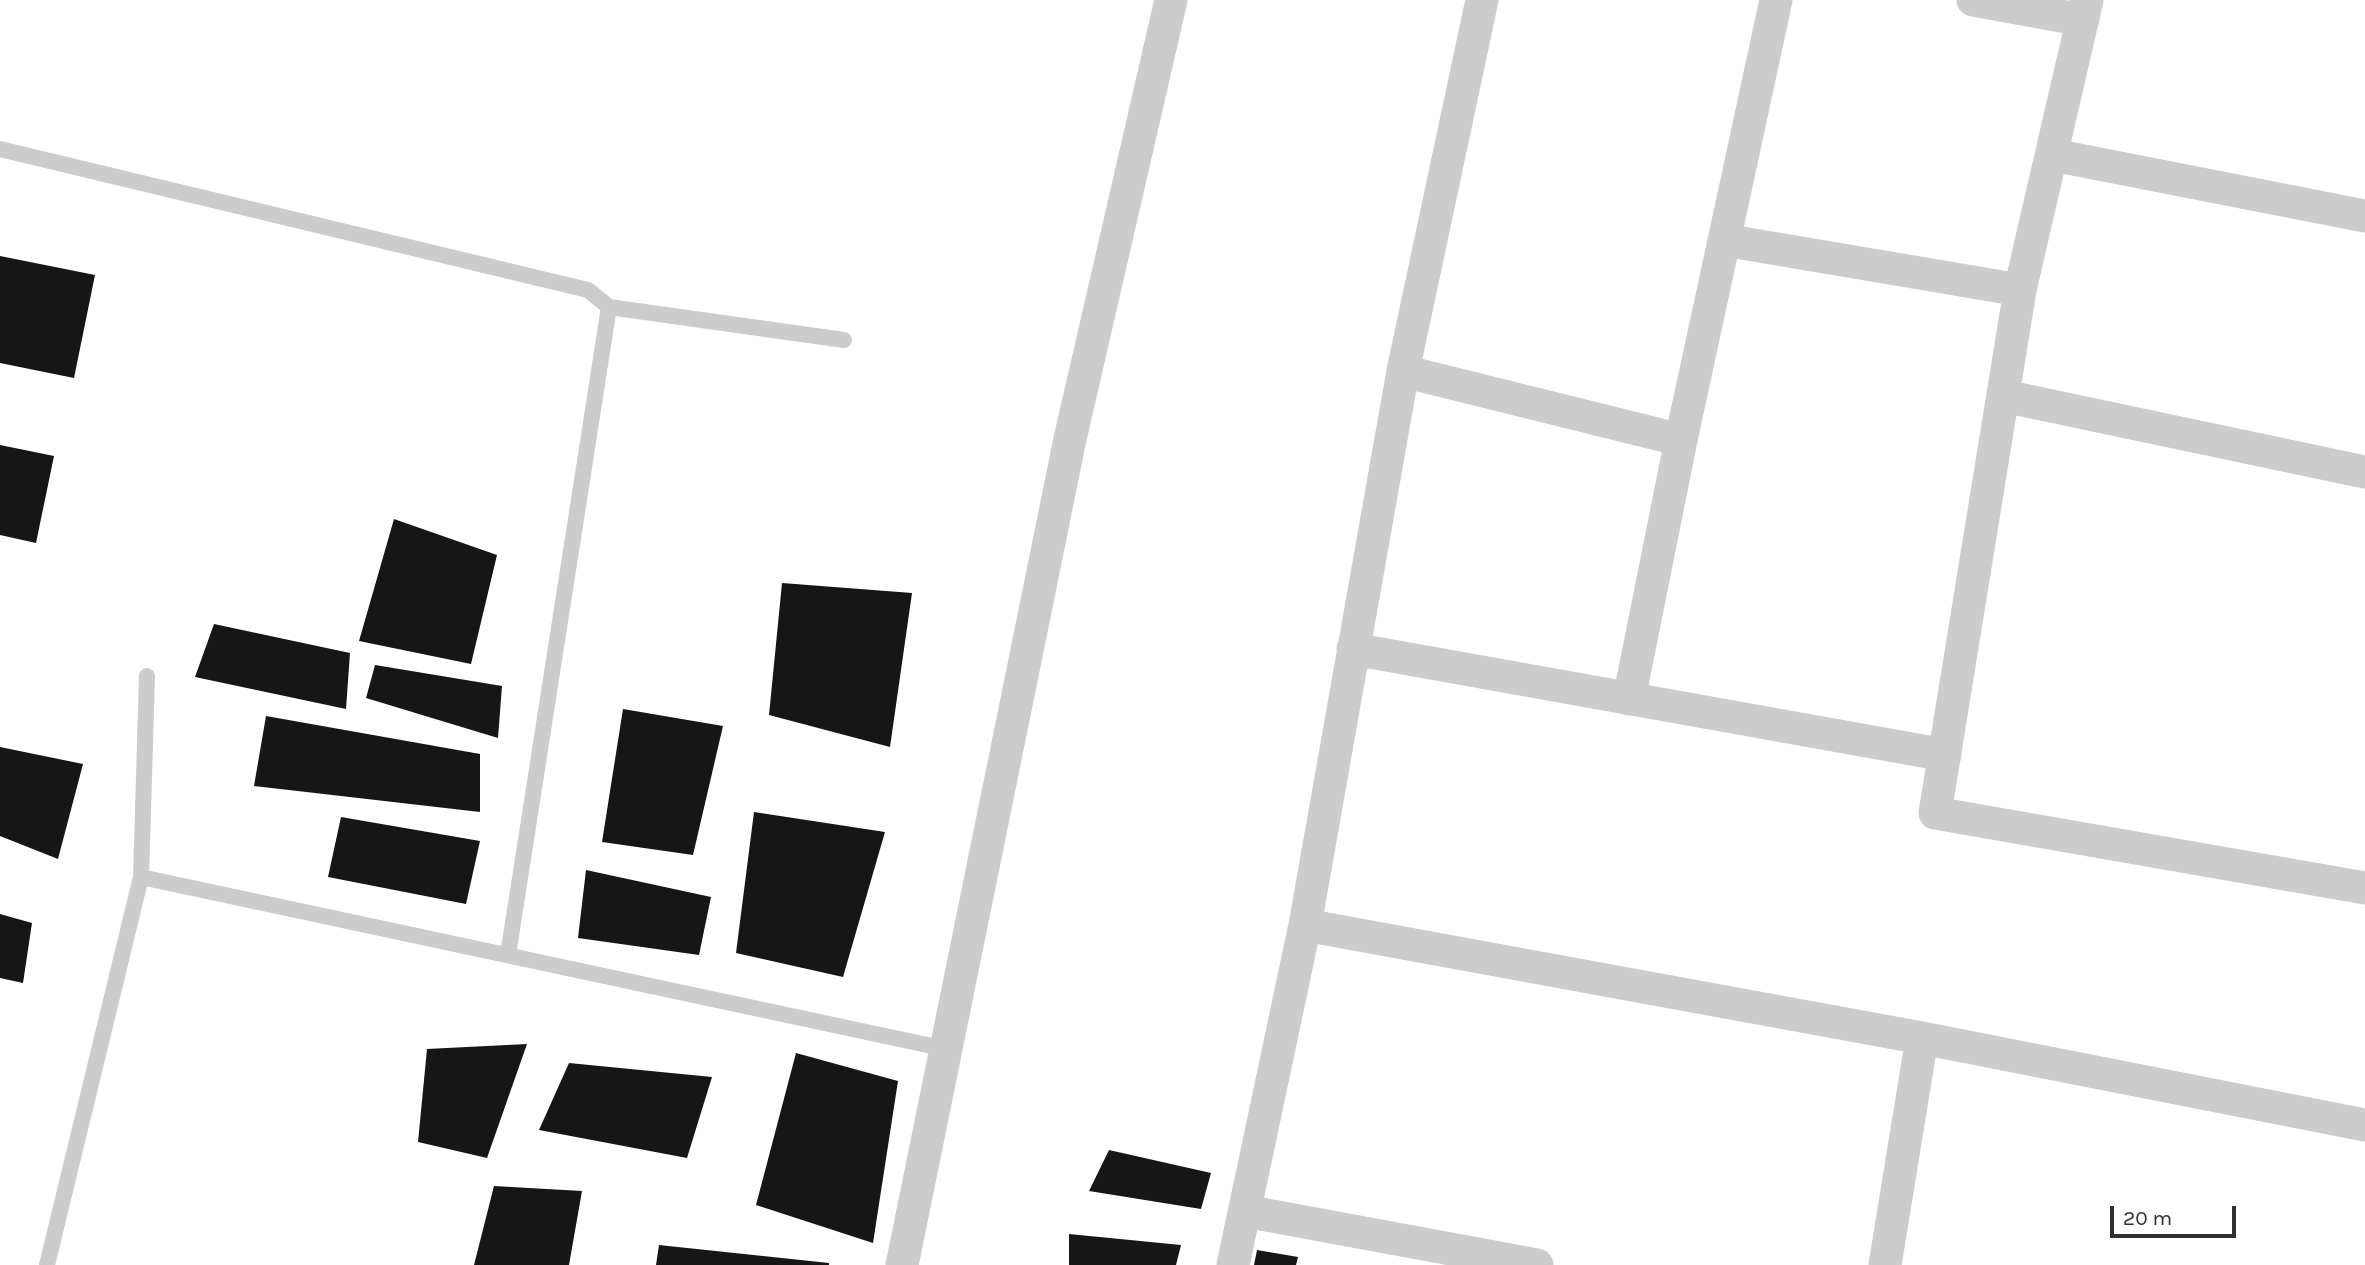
<!DOCTYPE html>
<style>
body{margin:0}
#map{position:relative;width:2365px;height:1265px;overflow:hidden;background:#fff;font-family:Karla,sans-serif}
canvas{display:block}
.scale{position:absolute;left:2110px;top:1206px;width:126px;height:32px;box-sizing:border-box;border:4px solid #2f2f2f;border-top:0;padding-left:9px;font-size:21px;line-height:24px;white-space:nowrap;color:#2f2f2f;-webkit-text-stroke:5px #fff;paint-order:stroke}
</style>
<div id="map">
<canvas width="2365" height="1265"></canvas>
<div class="scale">20 m</div>
</div>
<script>
const g = document.querySelector('canvas').getContext('2d');
g.lineJoin = 'round';
function paint(path, color) { g.fillStyle = color; g.fill(path, 'evenodd'); }
const toPath = rows => new Path2D(rows.map(r => 'M' + r).join(''));
function stroke(path, color, width, dash) { g.strokeStyle = color; g.lineWidth = width; g.lineCap = dash ? 'butt' : 'round'; g.setLineDash(dash || []); g.stroke(path); }
const building = toPath([
 [0,256,95,275,74,378,0,363],
 [0,445,54,456,36,543,0,535],
 [394,519,497,555,471,664,359,641],
 [782,583,912,593,890,747,769,715],
 [214,624,350,653,346,709,195,677],
 [375,665,502,686,498,738,366,698],
 [623,709,723,726,693,855,602,842],
 [266,716,480,754,480,812,254,786],
 [0,747,83,764,58,859,0,836],
 [754,812,885,832,843,977,736,953],
 [341,817,480,841,466,904,328,877],
 [586,870,711,897,699,955,578,938],
 [0,914,32,923,23,983,0,978],
 [527,1044,487,1158,418,1142,427,1049],
 [796,1053,898,1081,873,1243,756,1205],
 [569,1063,712,1077,687,1158,539,1130],
 [1109,1150,1211,1173,1201,1209,1089,1191],
 [494,1186,582,1191,569,1265,474,1265],
 [1069,1234,1181,1245,1176,1265,1069,1265],
 [659,1245,829,1263,829,1265,656,1265],
 [1257,1250,1298,1257,1296,1265,1254,1265]
]);
const service = toPath([
 [0,149,588,290,609,307,844,340],
 [141,877,147,676],
 [508,955,609,307],
 [47,1265,141,877,946,1049]
]);
const minor = toPath([
 [1973,0,2083,20],
 [2087,0,2020,290,1935,813,2365,888],
 [2053,155,2365,216],
 [1724,240,2020,290],
 [1403,371,1681,440],
 [2004,396,2365,472],
 [1353,649,1945,755],
 [1629,699,1681,440,1776,0],
 [1305,925,1922,1038,2365,1125],
 [1245,1211,1537,1265],
 [902,1265,1070,439,1171,0],
 [1233,1265,1305,925,1403,371,1482,0],
 [1885,1265,1922,1038]
]);
paint(building, '#161616');
stroke(service, '#ccc', 16);
stroke(minor, '#ccc', 33);
</script>
